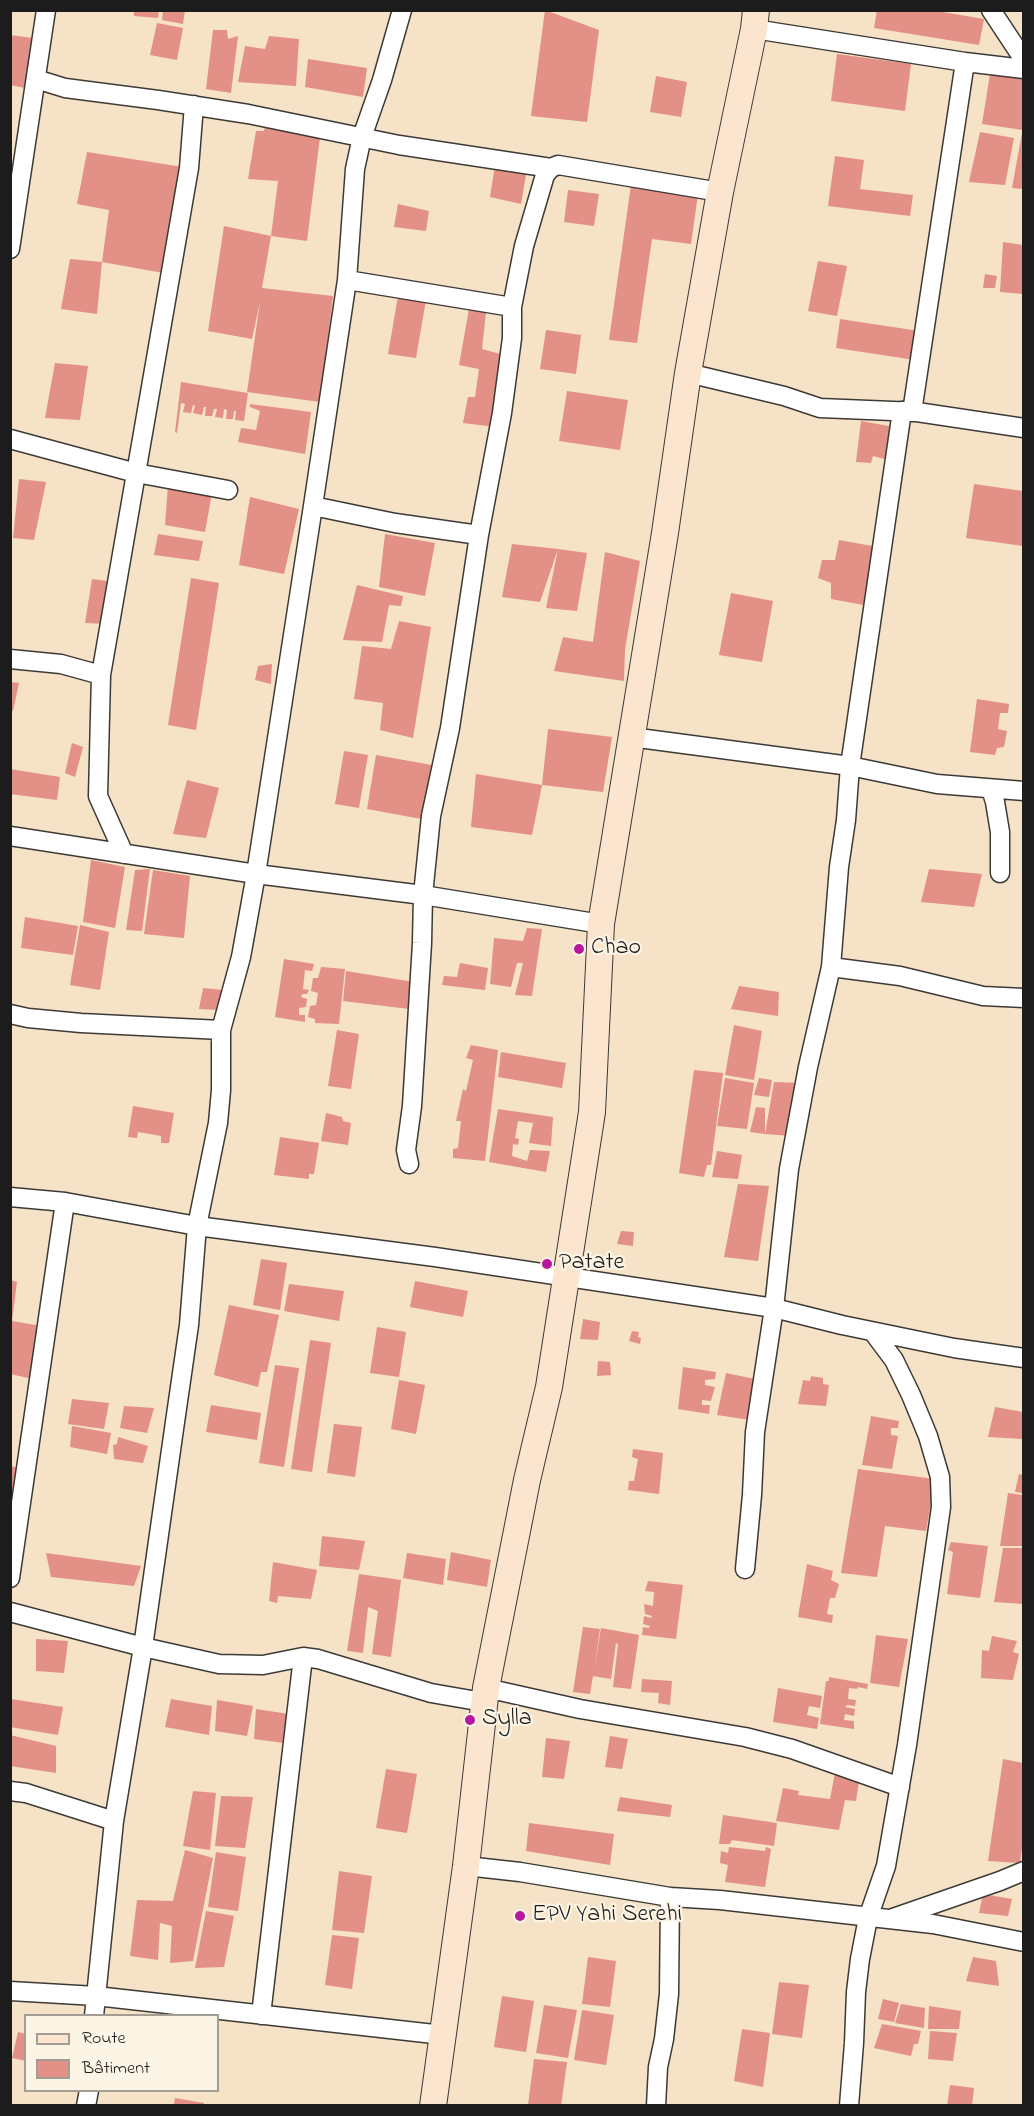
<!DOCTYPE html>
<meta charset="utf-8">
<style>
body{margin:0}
#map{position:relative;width:1034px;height:2116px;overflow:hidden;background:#f5e2c7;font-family:"Indie Flower",sans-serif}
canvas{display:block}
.frame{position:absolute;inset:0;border:12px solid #1c1c1c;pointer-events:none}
.legend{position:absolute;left:24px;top:2014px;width:195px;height:78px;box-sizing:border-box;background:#fcf5e5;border:2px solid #a29e95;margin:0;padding:8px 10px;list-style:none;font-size:18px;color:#1c1c1c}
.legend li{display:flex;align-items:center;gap:12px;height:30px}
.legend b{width:30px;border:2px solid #a29e95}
</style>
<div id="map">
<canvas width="1034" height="2116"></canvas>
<div class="frame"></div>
<ul class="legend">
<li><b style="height:8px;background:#fbe5cf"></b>Route</li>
<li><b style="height:16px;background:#e39086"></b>Bâtiment</li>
</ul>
</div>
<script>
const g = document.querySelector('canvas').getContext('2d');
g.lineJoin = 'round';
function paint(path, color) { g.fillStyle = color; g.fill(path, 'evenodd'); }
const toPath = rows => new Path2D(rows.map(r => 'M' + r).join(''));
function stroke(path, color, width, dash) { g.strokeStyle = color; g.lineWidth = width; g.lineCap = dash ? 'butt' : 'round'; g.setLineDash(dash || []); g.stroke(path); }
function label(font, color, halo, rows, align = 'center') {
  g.font = font + ' "Indie Flower",sans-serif'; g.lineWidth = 4.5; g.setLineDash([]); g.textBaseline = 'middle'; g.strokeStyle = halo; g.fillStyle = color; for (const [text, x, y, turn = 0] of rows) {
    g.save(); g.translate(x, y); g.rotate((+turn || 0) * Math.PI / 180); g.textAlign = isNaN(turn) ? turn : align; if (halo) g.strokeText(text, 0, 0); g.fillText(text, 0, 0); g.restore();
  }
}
const building = toPath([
 [134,10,159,10,158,18,134,16],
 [163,10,185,10,183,24,162,20],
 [545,10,599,30,587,122,531,116],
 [877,10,931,10,984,19,979,45,874,28],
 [157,23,183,28,177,60,150,55],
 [213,30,227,30,228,39,238,36,231,93,206,89],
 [10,35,33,38,25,88,10,85],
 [269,36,299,39,296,86,238,82,245,46,265,49],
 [837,54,911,64,905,111,831,101],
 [308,59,367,68,363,97,305,87],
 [990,74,1023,79,1023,130,982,124],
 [656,76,687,82,681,117,650,112],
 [265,126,320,137,307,241,271,236,278,181,248,179,256,131,264,131],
 [980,132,1014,138,1005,185,969,182],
 [1022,133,1023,133,1023,189,1012,188],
 [87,152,183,167,169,274,102,262,109,210,77,204],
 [835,156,864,160,860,189,913,195,910,216,828,206],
 [495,165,527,169,521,204,490,197],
 [631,185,698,194,691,244,652,239,637,343,609,340],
 [568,190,599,194,594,226,564,222],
 [398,204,429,211,426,231,394,227],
 [224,226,271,236,262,288,333,296,320,402,247,392,260,302,252,339,208,331],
 [1003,242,1023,245,1023,294,1000,292],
 [70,259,102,262,97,314,61,309],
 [818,261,847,266,837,316,808,311],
 [985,274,997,276,995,288,983,288],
 [398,296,426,300,416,358,388,354],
 [469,309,486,312,482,349,504,355,495,427,463,423,468,397,475,397,479,369,459,365],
 [840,319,919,331,915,360,836,348],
 [546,330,581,335,576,374,540,369],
 [55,363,88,366,80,420,45,418],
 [181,382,248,393,244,421,235,420,236,411,234,411,233,419,226,419,227,410,224,409,223,418,215,417,217,409,214,409,212,416,205,416,206,407,204,407,202,415,193,413,195,406,193,405,191,413,183,412,185,404,181,403,177,433,175,432],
 [567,391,628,400,620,450,559,441],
 [250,404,311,412,305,454,238,442,241,428,256,430,260,411,250,407],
 [861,421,894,427,888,460,873,456,871,463,856,462],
 [19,479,46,482,34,540,13,538],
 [974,484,1023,491,1023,546,966,538],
 [168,485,212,493,205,532,165,525],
 [250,497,299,509,284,574,239,565],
 [158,534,203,541,199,561,154,555],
 [385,534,435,543,425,596,379,587],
 [839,540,878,547,869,606,831,599,831,583,818,578,822,560,835,560],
 [512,544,558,549,540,602,502,597],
 [558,549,587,553,577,611,546,608],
 [605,552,640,561,625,649,624,681,554,671,563,637,593,642],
 [191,578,219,583,196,730,168,725],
 [92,579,115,582,108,624,85,623],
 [357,585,403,596,401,606,389,605,382,642,343,640],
 [731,593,773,601,762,662,719,655],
 [399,621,431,627,413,738,380,730,383,703,354,699,362,646,391,649],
 [272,664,271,684,255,680,258,666],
 [10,682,19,683,13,711,10,710],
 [977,699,1009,704,1008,713,1000,713,998,729,1007,731,1004,747,997,748,995,755,970,752],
 [548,729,612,737,603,792,542,785],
 [72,743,83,747,75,777,65,773],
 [344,751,368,755,359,808,335,804],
 [376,755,437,766,427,820,367,809],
 [10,769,60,777,57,800,10,794],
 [476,774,542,785,532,835,471,827],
 [187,780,219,788,206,838,173,834],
 [91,860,125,867,115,928,83,922],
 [150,869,142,931,126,930,135,870],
 [929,869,982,874,974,907,921,902],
 [153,870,190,876,184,938,144,934],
 [25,917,78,926,73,955,21,948],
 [80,925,109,932,100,990,70,985],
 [527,928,542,929,532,996,515,995,523,963,517,963,511,987,490,984,494,938,523,941],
 [284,959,314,964,312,971,305,970,303,989,309,990,307,994,302,994,301,997,307,999,306,1007,299,1008,299,1015,305,1015,305,1022,275,1017],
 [460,963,488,968,485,990,442,985,444,976,457,977],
 [321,967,345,969,339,1024,315,1023,315,1019,308,1017,310,1006,316,1005,318,993,311,991,313,978,318,978],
 [346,971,414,982,409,1009,343,1001],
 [739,986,779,992,778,1016,731,1009],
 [203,988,223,990,220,1010,199,1009],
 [734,1025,762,1031,754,1080,725,1075],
 [337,1030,359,1034,351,1089,328,1086],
 [471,1045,498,1050,485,1161,453,1158,453,1149,458,1148,461,1121,456,1121,463,1089,466,1091,473,1060,466,1058],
 [501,1052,566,1063,562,1088,498,1077],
 [694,1070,723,1073,711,1165,707,1165,704,1177,679,1173],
 [725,1078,754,1083,747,1129,717,1126],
 [759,1078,772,1080,769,1097,754,1095],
 [774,1082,801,1083,791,1136,765,1134,750,1132,756,1107,765,1108,765,1134],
 [133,1106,174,1113,169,1143,161,1143,161,1136,138,1132,137,1138,128,1137],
 [498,1109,553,1117,551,1146,529,1143,533,1123,518,1121,515,1138,519,1139,518,1145,513,1144,512,1156,527,1161,530,1150,550,1151,546,1172,489,1162],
 [326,1113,342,1117,343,1121,351,1123,348,1145,321,1141],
 [280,1137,319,1143,314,1174,309,1174,309,1179,274,1175],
 [717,1151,742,1155,738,1179,712,1177],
 [738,1184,769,1186,758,1261,724,1257],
 [621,1231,634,1232,633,1246,617,1244],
 [261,1259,287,1263,280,1310,253,1305],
 [10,1280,17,1282,12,1321,47,1327,37,1380,10,1374],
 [415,1281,468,1291,463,1317,410,1307],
 [289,1284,344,1291,339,1321,284,1311],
 [229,1305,279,1315,267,1372,261,1372,258,1387,214,1375],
 [583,1319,600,1322,598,1340,580,1339],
 [377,1327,406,1332,399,1377,370,1373],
 [632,1331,639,1332,638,1337,641,1338,640,1344,629,1341],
 [310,1340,331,1343,312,1472,291,1469],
 [598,1361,610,1362,611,1375,597,1376],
 [275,1365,299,1368,284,1467,259,1463],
 [683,1367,716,1372,715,1379,705,1380,705,1385,715,1387,711,1401,702,1400,702,1405,710,1405,709,1414,678,1409],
 [726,1373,755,1379,750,1420,717,1415],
 [811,1376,823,1378,823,1384,829,1385,826,1406,798,1404,803,1380,810,1381],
 [399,1380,425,1385,416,1434,391,1429],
 [72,1399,109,1403,104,1429,68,1424],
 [211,1405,261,1413,257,1440,206,1432],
 [124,1406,154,1408,147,1433,120,1428],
 [995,1407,1023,1412,1023,1439,988,1437],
 [871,1416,899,1421,898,1428,891,1428,891,1435,898,1436,892,1469,862,1465],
 [334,1424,362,1427,355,1477,327,1473],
 [72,1426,111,1433,107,1454,70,1447],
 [118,1437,148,1446,143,1463,114,1459,113,1445,117,1444],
 [633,1449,663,1453,659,1494,628,1490,629,1481,634,1481,638,1459,632,1457],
 [10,1466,20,1468,16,1495,10,1493],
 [858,1469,935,1479,926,1531,885,1526,877,1577,841,1573],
 [1019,1474,1023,1475,1023,1493,1015,1492],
 [1008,1493,1023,1495,1023,1546,1000,1546],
 [322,1536,365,1541,359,1570,319,1566],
 [951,1542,988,1546,980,1598,947,1594,953,1552,948,1550],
 [1003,1548,1023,1548,1023,1604,994,1602],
 [451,1552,491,1560,487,1587,447,1580],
 [46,1553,141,1566,134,1586,51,1577],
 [407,1553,446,1559,443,1585,403,1578],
 [273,1562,317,1570,311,1599,278,1596,277,1603,269,1601],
 [807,1564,833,1571,831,1580,839,1584,835,1598,830,1598,827,1614,833,1615,832,1623,798,1617],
 [359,1574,401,1580,391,1657,372,1654,378,1611,368,1607,363,1653,347,1651],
 [648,1581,683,1585,676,1639,642,1635,643,1627,649,1628,650,1626,643,1624,644,1616,651,1618,652,1616,645,1614,644,1604,653,1606,654,1592,645,1591],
 [583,1627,600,1629,594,1671,601,1628,639,1635,631,1689,613,1687,618,1644,616,1643,611,1679,593,1676,590,1694,573,1692],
 [876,1635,908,1639,899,1687,870,1683],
 [992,1636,1017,1641,1013,1652,1019,1654,1013,1680,981,1678,982,1650,989,1651],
 [36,1639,68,1641,64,1673,36,1671],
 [829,1677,868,1684,867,1689,858,1687,857,1689,849,1688,848,1699,856,1700,855,1706,847,1705,845,1707,855,1709,854,1716,845,1714,844,1720,854,1721,854,1729,820,1724,826,1681,829,1681],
 [642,1679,672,1681,670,1705,658,1703,659,1693,641,1692],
 [778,1688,822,1696,820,1708,809,1706,807,1715,819,1718,817,1729,773,1722],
 [11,1699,63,1707,58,1735,10,1727],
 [171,1699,212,1706,209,1735,165,1727],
 [217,1700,253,1706,247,1736,215,1731],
 [256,1709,295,1715,291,1744,254,1739],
 [10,1735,56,1746,56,1773,10,1766],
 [610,1736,628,1739,622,1769,605,1767],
 [546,1738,570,1741,564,1779,542,1777],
 [1003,1759,1023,1763,1023,1841,1020,1863,988,1861],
 [836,1767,860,1775,856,1801,845,1800,839,1830,776,1821,783,1788,799,1791,798,1795,830,1799],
 [386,1769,417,1774,407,1833,376,1828],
 [193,1791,216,1793,210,1850,183,1846],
 [221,1796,253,1797,245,1848,215,1846],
 [620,1797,672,1805,670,1817,617,1811],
 [723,1815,777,1823,774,1846,732,1840,730,1844,719,1844],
 [529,1823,614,1834,610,1865,526,1851],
 [729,1847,765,1851,766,1847,771,1849,765,1887,725,1882,728,1865,720,1863,721,1851,728,1853],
 [185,1850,213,1858,193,1961,170,1963,172,1926,160,1923,158,1960,130,1956,137,1900,173,1901],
 [216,1852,246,1857,238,1911,208,1907],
 [339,1871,372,1876,364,1933,332,1930],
 [983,1894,1012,1899,1008,1916,979,1913],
 [206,1911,234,1916,224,1967,195,1968],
 [332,1935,359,1938,352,1989,325,1985],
 [588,1957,616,1961,610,2007,582,2004],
 [973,1957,996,1961,999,1986,966,1981],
 [779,1982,809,1985,802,2038,772,2034],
 [502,1996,534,2001,526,2052,494,2047],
 [883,1999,899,2003,894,2022,878,2019],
 [901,2004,925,2008,924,2028,895,2023],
 [544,2005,577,2010,568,2058,536,2053],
 [929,2006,961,2011,959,2029,928,2029],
 [582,2010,614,2015,606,2065,574,2060],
 [882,2024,921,2031,918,2044,914,2044,911,2056,874,2048],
 [742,2029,770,2033,763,2087,734,2081],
 [930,2031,957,2033,953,2061,928,2059],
 [18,2032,26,2034,26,2061,12,2058],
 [534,2059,567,2062,561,2106,528,2105],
 [950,2085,974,2088,972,2106,947,2106],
 [175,2098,204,2103,204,2106,178,2106,174,2104]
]);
const street = toPath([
 [991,10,1024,60],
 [754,29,965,62,1024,69],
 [36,79,65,88,158,100,248,114,399,145,551,168],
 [10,249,46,10],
 [347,280,512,307],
 [688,373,784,396,820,408,917,412,1024,428],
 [912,412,965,62],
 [10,439,136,473,228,490],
 [313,506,395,523,479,535],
 [10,659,61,664,101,675],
 [631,737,850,766,937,784,1024,791],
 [991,789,995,802,1000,832,1000,873],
 [10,836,256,874,423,895,601,924],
 [124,854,98,796,101,675,189,168,194,105],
 [831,967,900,976,983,996,1024,998],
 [10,1014,28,1018,81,1023,221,1030],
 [409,1164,406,1150,412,1106,422,943,423,895,431,816,450,728,479,535,502,413,512,338,512,307,524,246,545,175,551,168,558,165,720,192],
 [10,1197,65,1202,197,1226,435,1257,774,1308,842,1325,954,1348,1024,1358],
 [745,1569,752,1495,755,1432,774,1308,789,1169,808,1067,831,967,839,867,846,820,850,766,902,411],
 [10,1578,65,1202],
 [10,1612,143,1647,219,1664,263,1665,303,1657,318,1659,431,1693,483,1702],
 [486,1688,580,1709,745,1737,792,1749,900,1787],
 [10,1791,26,1793,114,1821],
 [466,1866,520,1872,670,1897,720,1900,933,1924,1024,1942],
 [893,1918,1000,1881,1024,1871],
 [10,1991,96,1996,443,2035],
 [261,2015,303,1657],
 [94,2016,114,1821,143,1647,174,1429,189,1325,197,1226,218,1123,221,1090,221,1030,241,957,256,874,313,506,347,280,355,169,362,137,382,80,402,10],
 [86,2106,89,2090],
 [656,2106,658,2067,664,2039,669,1994,670,1897],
 [849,2106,854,2043,856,1992,860,1959,868,1918,886,1866,907,1745,941,1507,940,1477,928,1436,911,1395,894,1360,873,1332]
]);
const secondary = toPath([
 [433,2106,466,1866,486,1688,527,1480,549,1387,592,1112,601,924,665,533,688,373,720,192,754,29,756,10]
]);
const markers = [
 [579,949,6,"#b5179e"],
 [547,1264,6,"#b5179e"],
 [470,1720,6,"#b5179e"],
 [520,1916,6,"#b5179e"]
];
const poiNames = [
 ["Chao",591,949],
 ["Patate",559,1264],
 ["Sylla",482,1720],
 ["EPV Yahi Serehi",532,1916]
];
paint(building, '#e39086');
stroke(street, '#3d3a36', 21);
stroke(secondary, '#3d3a36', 28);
stroke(street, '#fff', 18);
stroke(secondary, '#fbe5cf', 26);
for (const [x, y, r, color] of markers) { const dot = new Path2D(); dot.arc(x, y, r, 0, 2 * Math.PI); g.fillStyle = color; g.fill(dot); stroke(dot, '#fcf5e5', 2); }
label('24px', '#1c1c1c', '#fcf5e5', poiNames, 'left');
</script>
